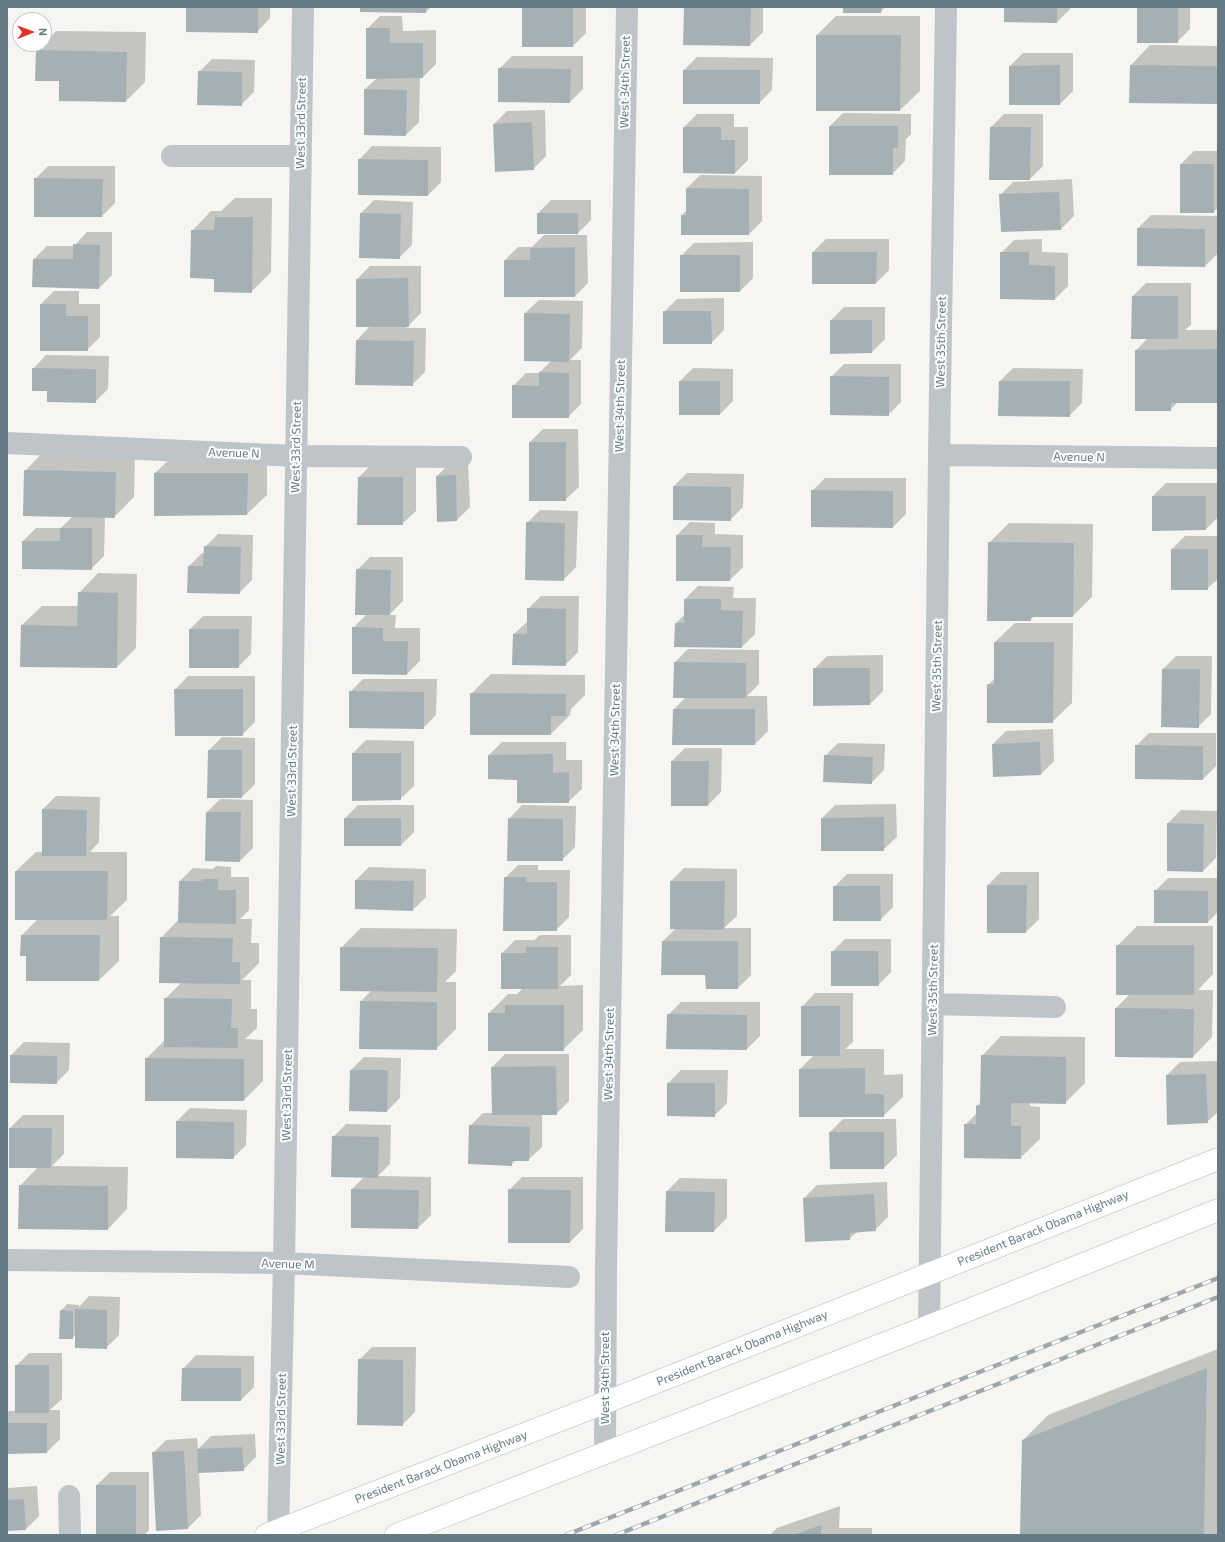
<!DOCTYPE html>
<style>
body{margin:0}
#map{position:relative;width:1225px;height:1542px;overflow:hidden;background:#f6f5f2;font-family:"Exo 2",sans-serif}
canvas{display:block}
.frame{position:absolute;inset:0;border:8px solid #647a84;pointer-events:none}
.north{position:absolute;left:12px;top:12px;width:40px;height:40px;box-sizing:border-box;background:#fff;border:1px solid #c1cace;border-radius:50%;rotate:89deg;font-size:11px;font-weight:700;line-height:16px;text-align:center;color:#647a84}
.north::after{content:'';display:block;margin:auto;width:14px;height:18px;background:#e53323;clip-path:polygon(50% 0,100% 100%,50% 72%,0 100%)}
</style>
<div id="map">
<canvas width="1225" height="1542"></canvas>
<div class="frame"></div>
<div class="north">N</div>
</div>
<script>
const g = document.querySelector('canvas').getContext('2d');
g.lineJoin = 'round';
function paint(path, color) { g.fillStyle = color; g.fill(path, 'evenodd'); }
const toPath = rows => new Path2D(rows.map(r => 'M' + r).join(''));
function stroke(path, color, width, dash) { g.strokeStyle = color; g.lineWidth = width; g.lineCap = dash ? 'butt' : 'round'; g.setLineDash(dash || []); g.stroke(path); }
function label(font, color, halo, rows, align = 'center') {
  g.font = font + ' "Exo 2",sans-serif'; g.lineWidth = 4; g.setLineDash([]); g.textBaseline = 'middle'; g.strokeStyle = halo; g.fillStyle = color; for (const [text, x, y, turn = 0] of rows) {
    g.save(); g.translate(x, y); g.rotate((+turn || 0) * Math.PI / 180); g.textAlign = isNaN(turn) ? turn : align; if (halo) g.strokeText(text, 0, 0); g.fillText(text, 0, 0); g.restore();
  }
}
const shadow = toPath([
 [187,7,270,7,270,18,257,32],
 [361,7,431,7,426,12],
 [523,7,586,7,586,33,573,46],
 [685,7,763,7,763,32,750,45],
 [844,7,885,7,881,12],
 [1005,7,1070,7,1070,9,1057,22],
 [1138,7,1190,7,1190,29,1177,42],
 [380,16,402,16,403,31,436,30,436,64,423,77,420,77,419,122,406,135,365,89,377,78,367,29],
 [836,16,920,16,920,91,900,110,817,110,817,35],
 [56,31,146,32,145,82,126,101,60,80,37,51],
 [1150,45,1218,46,1218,103,1131,65],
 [1023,53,1073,53,1073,91,1060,104,1010,66],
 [512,56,583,56,583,89,570,102,499,69],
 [697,57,773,58,772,90,759,103,684,70],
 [212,59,255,60,254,92,241,105,199,72],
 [545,110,546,156,533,169,494,124,507,111],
 [843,113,911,114,911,134,906,139,905,161,892,174,830,126],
 [697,114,734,114,734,127,748,127,748,160,735,173,684,172,684,127],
 [1004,114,1043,114,1043,166,1028,181,1028,179,990,179,991,127],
 [372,146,441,147,441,182,428,195,359,160],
 [1194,151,1218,151,1218,208,1213,212,1181,164],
 [48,166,115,166,115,203,102,216,35,216,35,179],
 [700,175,762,176,762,221,749,234,682,215,687,210,687,188],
 [1072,179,1074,216,1061,229,1000,195,1013,182],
 [235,198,272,198,271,272,251,292,215,278,192,231,211,211,221,211],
 [374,200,413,202,412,245,399,258,361,213],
 [551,200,591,200,591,220,576,235,576,233,538,213],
 [1151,215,1218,216,1218,253,1205,266,1138,228],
 [87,232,112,232,112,275,99,288,33,286,34,259,47,246,74,246],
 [544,235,587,235,588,283,575,296,505,260,518,247,532,247],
 [826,239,889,239,889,270,876,283,813,252],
 [1042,239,1042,252,1068,253,1068,286,1055,299,1001,253,1014,240],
 [753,242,753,278,740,291,681,256,694,243],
 [370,266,421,266,421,313,406,328,426,328,425,372,412,385,357,340,370,326,357,326,357,279],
 [1146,283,1191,283,1191,325,1185,330,1218,330,1218,402,1178,402,1170,410,1136,350,1148,338,1132,338,1133,296],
 [54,291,79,291,79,304,100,304,100,337,87,350,41,304],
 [724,298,724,330,711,343,664,312,677,299],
 [539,300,583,301,582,348,570,360,581,360,581,404,568,417,513,386,526,373,539,373,552,360,525,313],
 [844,307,885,307,885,339,872,352,831,353,831,320],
 [46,355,109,356,108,389,95,402,48,390,33,369],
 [844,364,901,364,901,402,888,415,831,377],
 [693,368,733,369,733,401,720,414,680,381],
 [1013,368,1083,369,1082,403,1069,416,1000,381],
 [543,429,578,429,579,487,565,500,530,442],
 [44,451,135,453,134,497,114,517,105,517,104,556,91,569,23,541,36,528,61,528,73,516,25,471],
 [175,454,267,454,267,495,247,514,155,515,155,473],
 [450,463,468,463,470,507,457,520,438,521,437,476],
 [372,464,416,464,416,511,402,524,358,524,359,477],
 [687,473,744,474,743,507,730,520,674,486],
 [825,478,906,478,906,514,893,527,812,491],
 [1166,483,1218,483,1218,517,1206,529,1153,530,1153,496],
 [540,510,578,511,576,567,563,580,527,523],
 [690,522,715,523,715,534,743,535,743,567,730,580,677,535],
 [1009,523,1093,524,1092,597,1073,616,1035,616,1030,620,989,543],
 [218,534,253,535,252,580,239,593,189,566,202,553,205,553,205,547],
 [1185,536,1218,536,1218,579,1207,589,1172,549],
 [370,557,403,557,403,601,389,615,396,615,395,628,420,628,420,661,407,674,353,628,367,614,357,570],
 [98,573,137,574,136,648,117,667,22,625,42,606,79,606,79,593],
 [698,586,734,587,733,598,756,598,755,634,742,647,676,623,685,614,685,599],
 [541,596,579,596,578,652,565,665,514,634,528,621,528,609],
 [203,616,252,616,251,654,238,667,190,667,190,629],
 [1015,623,1073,623,1072,703,1052,722,988,685,995,678,995,642],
 [688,649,759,650,759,684,747,696,767,696,768,731,755,744,674,709,686,697,675,662],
 [883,655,883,691,870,704,814,705,814,669,827,656],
 [1176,656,1212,656,1211,714,1198,727,1163,669],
 [491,674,585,675,585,695,571,709,570,715,551,734,471,694],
 [188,676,255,676,255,722,242,735,175,690],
 [363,679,437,679,436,715,423,728,350,692],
 [1053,729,1054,761,1041,774,994,776,993,744,1006,731],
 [1149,733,1216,733,1216,766,1203,779,1136,746],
 [222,737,255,738,255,784,242,797,209,750],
 [366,740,414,741,414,786,400,799,353,753],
 [502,742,566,742,566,760,582,760,582,789,568,802,518,779,489,778,489,755],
 [838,743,885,744,884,770,871,783,825,756],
 [685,748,722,748,721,792,708,805,672,761],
 [56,796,100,797,99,842,90,852,127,852,127,900,110,916,119,916,119,961,99,980,27,980,27,955,22,935,38,919,16,871,36,852,43,852,43,809],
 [220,799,253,800,253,848,240,861,207,812],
 [896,804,897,837,883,850,822,818,835,805],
 [358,805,414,805,414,832,401,845,345,818],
 [522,805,576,806,575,847,562,860,509,819],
 [1181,810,1217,811,1216,858,1203,871,1168,823],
 [518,865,538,865,538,870,570,870,569,917,556,930,505,878],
 [216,866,231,867,231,877,249,877,249,910,240,919,252,919,251,943,259,943,259,963,242,980,251,980,251,1009,257,1009,257,1028,245,1039,263,1040,263,1081,244,1100,146,1059,165,1040,165,999,182,982,161,938,179,919,180,881,193,868,213,869],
 [369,867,426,869,426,897,413,910,356,880],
 [684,868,737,869,737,916,724,928,751,928,751,975,738,988,706,974,663,941,676,928,671,881],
 [1001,872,1039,872,1039,919,1026,932,988,932,988,885],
 [847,874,893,874,893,907,880,920,834,887],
 [1168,878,1218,878,1218,912,1208,922,1155,891],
 [1137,926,1213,926,1213,974,1198,990,1213,990,1212,1037,1193,1057,1116,1008,1130,994,1117,946],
 [361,928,457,929,456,971,445,982,456,982,456,1029,436,1049,361,1001,372,990,341,948],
 [540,935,571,935,571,975,560,986,583,985,583,1030,563,1050,489,1013,508,994,517,994,523,988,502,953,515,940,534,940],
 [845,939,891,939,891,972,878,985,832,952],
 [815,993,853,993,853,1042,845,1049,884,1049,884,1075,903,1074,903,1097,883,1116,800,1116,800,1069,814,1055,802,1007],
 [681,1002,760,1002,760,1036,747,1049,668,1015],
 [1001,1036,1085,1037,1085,1083,1065,1103,1030,1102,1030,1106,1040,1107,1040,1139,1020,1158,965,1125,977,1113,977,1106,981,1102,982,1056],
 [24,1042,70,1043,69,1070,56,1083,11,1055],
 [505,1054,569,1054,569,1101,556,1114,542,1114,542,1147,528,1160,516,1160,511,1165,470,1126,483,1113,493,1113,492,1067],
 [364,1057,401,1058,400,1098,387,1111,351,1070],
 [1218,1061,1218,1112,1207,1122,1167,1075,1180,1062],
 [681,1070,728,1070,727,1103,714,1116,668,1083],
 [190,1108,247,1110,246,1145,233,1158,177,1121],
 [23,1115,64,1115,64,1154,52,1166,128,1167,127,1209,108,1229,20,1186,38,1167,10,1128],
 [843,1119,896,1119,897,1155,884,1168,830,1132],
 [346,1124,391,1125,390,1164,378,1176,431,1177,431,1215,418,1228,352,1189,365,1176,333,1137],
 [522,1177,583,1177,583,1229,570,1242,509,1190],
 [680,1178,727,1179,727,1218,714,1231,667,1191],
 [887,1182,888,1217,875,1230,858,1231,849,1239,804,1198,817,1185],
 [89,1296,120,1297,119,1335,106,1348,76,1334,72,1338,61,1311,67,1304,79,1305,79,1307],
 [372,1347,416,1347,415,1412,402,1425,359,1360],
 [1218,1349,1218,1535,1021,1535,1023,1440,1048,1415],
 [29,1353,62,1353,62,1399,50,1410,60,1410,60,1439,47,1452,7,1453,7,1413,9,1411,16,1411,16,1366],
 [196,1355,254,1356,254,1387,241,1400,183,1369],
 [255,1434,256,1457,243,1470,199,1472,201,1515,188,1528,153,1453,166,1440,197,1438,198,1449,211,1436],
 [110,1472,149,1472,149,1530,144,1535,97,1535,97,1485],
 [37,1486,39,1516,26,1529,7,1530,7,1488],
 [840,1506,839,1528,872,1528,872,1535,770,1535,777,1528]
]);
const building = toPath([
 [186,7,258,7,258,33,186,32],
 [360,7,426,7,426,13,360,12],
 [522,7,573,7,573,47,522,47],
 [684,7,751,7,750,46,683,45],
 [843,7,881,7,881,13,843,13],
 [1004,7,1057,7,1057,23,1004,22],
 [1137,7,1178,7,1178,43,1137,43],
 [366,28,390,28,390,43,423,43,423,78,366,79],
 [816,35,901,35,900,111,816,111],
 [36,50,127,52,126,102,59,101,59,81,35,81],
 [1060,65,1060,105,1009,105,1009,66],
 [1130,65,1218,66,1218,104,1129,103],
 [498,68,571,69,570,103,498,102],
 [683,70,760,70,760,104,683,104],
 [198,71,242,72,242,106,197,105],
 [364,89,407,90,406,136,364,135],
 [532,122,534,170,495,172,493,124],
 [829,126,898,126,898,148,893,148,893,175,829,175],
 [683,127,721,127,721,140,735,140,735,174,683,173],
 [990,127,1031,127,1030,180,989,180],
 [358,159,428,160,428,196,358,195],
 [1180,164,1214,164,1214,213,1180,213],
 [34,178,103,179,102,217,34,217],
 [686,188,749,189,749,235,681,235,681,215,686,215],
 [1059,192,1061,230,1001,232,999,194],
 [360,213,401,214,400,259,359,258],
 [537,213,578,213,578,234,537,234],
 [215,217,253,217,252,293,214,292,214,279,190,278,191,230,214,230],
 [1137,228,1205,229,1205,267,1137,266],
 [73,244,100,245,99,289,32,287,33,259,73,259],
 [575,247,575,297,504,297,504,260,530,260,530,248],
 [812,252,877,252,876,284,812,284],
 [1000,252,1029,252,1029,265,1055,266,1055,300,1000,299],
 [680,255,740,255,740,292,680,292],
 [408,278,409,327,356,327,356,279],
 [1132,296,1178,296,1178,339,1131,339],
 [40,304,66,304,66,316,88,316,88,351,40,351],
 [663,311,711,311,712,344,663,344],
 [524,313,570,314,569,362,524,361],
 [830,320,872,320,872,353,830,354],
 [356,340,414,341,413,386,355,385],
 [1218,349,1218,403,1171,403,1171,411,1135,411,1135,350],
 [32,368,96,369,96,403,47,402,47,391,32,391],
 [539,372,569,373,569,418,512,418,512,385,539,386],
 [830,376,889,377,889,416,830,415],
 [679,381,720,381,720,415,679,415],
 [999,381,1070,381,1070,417,998,416],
 [529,442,566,442,566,501,529,501],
 [24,470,116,472,115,518,23,516],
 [154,473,248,473,247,515,154,516],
 [456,475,457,521,437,522,436,476],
 [358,477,403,477,403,525,357,525],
 [673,486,731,487,731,521,673,520],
 [811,490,893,491,893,528,811,527],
 [1152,496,1206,496,1206,530,1152,531],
 [526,522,565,523,564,581,525,580],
 [60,528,92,528,92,570,22,569,22,541,60,541],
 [676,535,703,535,702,547,731,547,730,581,676,581],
 [988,542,1074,543,1073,617,1031,617,1031,621,987,621],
 [204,546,241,547,240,594,187,593,188,566,203,566],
 [1171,549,1208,549,1208,590,1171,590],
 [356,569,391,570,390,615,355,615],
 [78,592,118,593,117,668,20,667,21,625,77,626],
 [684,599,721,599,721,610,743,611,742,648,674,647,675,623,684,623],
 [527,608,566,609,566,666,512,665,513,634,527,634],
 [352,627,383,628,383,641,408,641,407,675,352,674],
 [189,629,239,629,239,668,189,668],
 [994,642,1054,642,1053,723,987,723,987,684,994,685],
 [674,662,746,663,746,698,673,698],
 [813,668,870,668,870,705,813,706],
 [1162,669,1200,669,1199,728,1161,727],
 [174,689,243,689,243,736,175,736],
 [349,691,424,692,424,729,349,728],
 [470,693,566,694,566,716,551,716,551,735,470,735],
 [673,709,755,709,755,745,672,745],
 [1040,742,1041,775,993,777,992,744],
 [1135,745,1203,746,1203,780,1135,779],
 [208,750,242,750,242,798,207,798],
 [352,753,401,753,401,800,352,801],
 [553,754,553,773,569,772,569,803,517,803,517,780,488,779,488,755],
 [824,755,873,757,872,784,823,782],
 [671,761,709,761,708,806,671,806],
 [42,809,87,810,86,856,42,856],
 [206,812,241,812,240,862,205,861],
 [884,817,884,851,821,851,821,818],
 [344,818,401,818,401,846,344,846],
 [508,818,563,819,563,861,507,861],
 [1167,823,1204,824,1203,872,1167,871],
 [15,871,108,871,107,920,15,920],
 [504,877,526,877,526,882,557,882,557,931,503,931],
 [202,879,218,879,218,890,236,890,236,924,178,923,179,881,202,881],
 [355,880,414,881,413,911,355,909],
 [670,881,725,881,724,930,670,929],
 [987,885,1027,885,1026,933,987,933],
 [833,886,880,886,881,921,833,921],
 [1154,890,1208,891,1208,923,1154,923],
 [21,935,100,935,99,981,26,981,26,956,20,956],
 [160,937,233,938,232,962,240,962,240,984,159,983],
 [662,941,738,941,738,989,706,989,705,975,661,975],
 [1116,945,1194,945,1194,995,1116,995],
 [340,947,438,948,437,992,340,991],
 [526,947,558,947,558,989,501,989,501,953,526,953],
 [831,951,878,951,879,986,831,986],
 [164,998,232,999,231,1028,238,1028,238,1048,164,1047],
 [360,1001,437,1002,437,1050,359,1049],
 [505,1005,564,1005,564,1051,488,1051,488,1013,505,1013],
 [801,1006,840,1006,840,1056,801,1056],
 [1115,1008,1194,1009,1193,1058,1115,1057],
 [667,1014,747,1015,747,1050,666,1049],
 [10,1055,57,1056,57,1084,10,1083],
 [981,1055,1066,1057,1066,1104,1011,1103,1011,1126,1021,1126,1021,1159,964,1158,964,1124,976,1124,976,1105,980,1106],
 [145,1058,244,1059,244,1101,145,1101],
 [556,1066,557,1115,492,1115,491,1067],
 [865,1068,865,1094,884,1094,884,1117,799,1117,799,1069],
 [350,1070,388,1070,387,1112,349,1111],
 [1206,1074,1208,1123,1167,1125,1166,1075],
 [667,1083,715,1083,715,1117,667,1116],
 [176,1121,234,1122,234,1159,176,1158],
 [469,1125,530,1127,529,1161,512,1161,512,1166,468,1164],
 [9,1128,52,1128,51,1168,9,1168],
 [829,1132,884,1132,884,1169,830,1169],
 [332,1136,379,1137,378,1178,331,1177],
 [19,1185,108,1186,108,1230,18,1229],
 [351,1189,419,1190,418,1229,351,1228],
 [508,1189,571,1190,570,1243,508,1243],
 [666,1191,715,1192,714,1232,665,1232],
 [874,1194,876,1231,850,1233,850,1240,805,1242,803,1198],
 [75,1309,107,1310,107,1349,75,1348],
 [60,1310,73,1311,73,1339,59,1339],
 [358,1359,403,1360,403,1426,357,1425],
 [15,1365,49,1365,49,1413,15,1413],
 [182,1368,241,1368,241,1401,181,1401],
 [1207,1368,1204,1535,1020,1535,1022,1440],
 [7,1423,47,1423,47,1453,7,1454],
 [242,1447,244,1471,198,1473,197,1449],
 [184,1451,188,1529,156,1531,152,1452],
 [96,1485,136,1485,136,1535,96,1535],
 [24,1499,26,1530,7,1531,7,1500],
 [821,1525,821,1535,793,1535]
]);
const minor = toPath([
 [172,156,301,156],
 [7,443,296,456,461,457],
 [939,455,1218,458],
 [933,1004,1055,1007],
 [7,1260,284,1263,569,1277],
 [929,1326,939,455,946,7],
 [605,1453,606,1266,627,7],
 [69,1496,70,1535],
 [278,1535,284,1263,303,7]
]);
const major = toPath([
 [266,1535,604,1403,1218,1159],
 [396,1535,929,1326,1218,1210]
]);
const rail = toPath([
 [566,1535,1218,1278],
 [616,1535,1218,1297]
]);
const streetNames = [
 ["West 34th Street",625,82,-89],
 ["West 33rd Street",301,123,-89],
 ["West 35th Street",941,342,-89],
 ["West 34th Street",620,406,-89],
 ["West 33rd Street",296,447,-89],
 ["Avenue N",234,453,2],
 ["Avenue N",1079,457,1],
 ["West 35th Street",937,666,-89],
 ["West 34th Street",615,730,-89],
 ["West 33rd Street",292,771,-89],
 ["West 35th Street",933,990,-89],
 ["West 34th Street",609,1054,-89],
 ["West 33rd Street",287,1095,-89],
 ["President Barack Obama Highway",1043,1228,-22],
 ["Avenue M",288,1264,2],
 ["President Barack Obama Highway",742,1348,-22],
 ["West 34th Street",605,1378,-90],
 ["West 33rd Street",281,1419,-89],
 ["President Barack Obama Highway",441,1467,-21]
];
paint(shadow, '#0003');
paint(building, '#a5b0b4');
stroke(major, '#b2b8bb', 23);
stroke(minor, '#bec4c7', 22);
stroke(major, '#fff', 22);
stroke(rail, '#9da7ab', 4.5);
stroke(rail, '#fff', 3, [9]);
label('12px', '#647a84', '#fff', streetNames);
</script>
